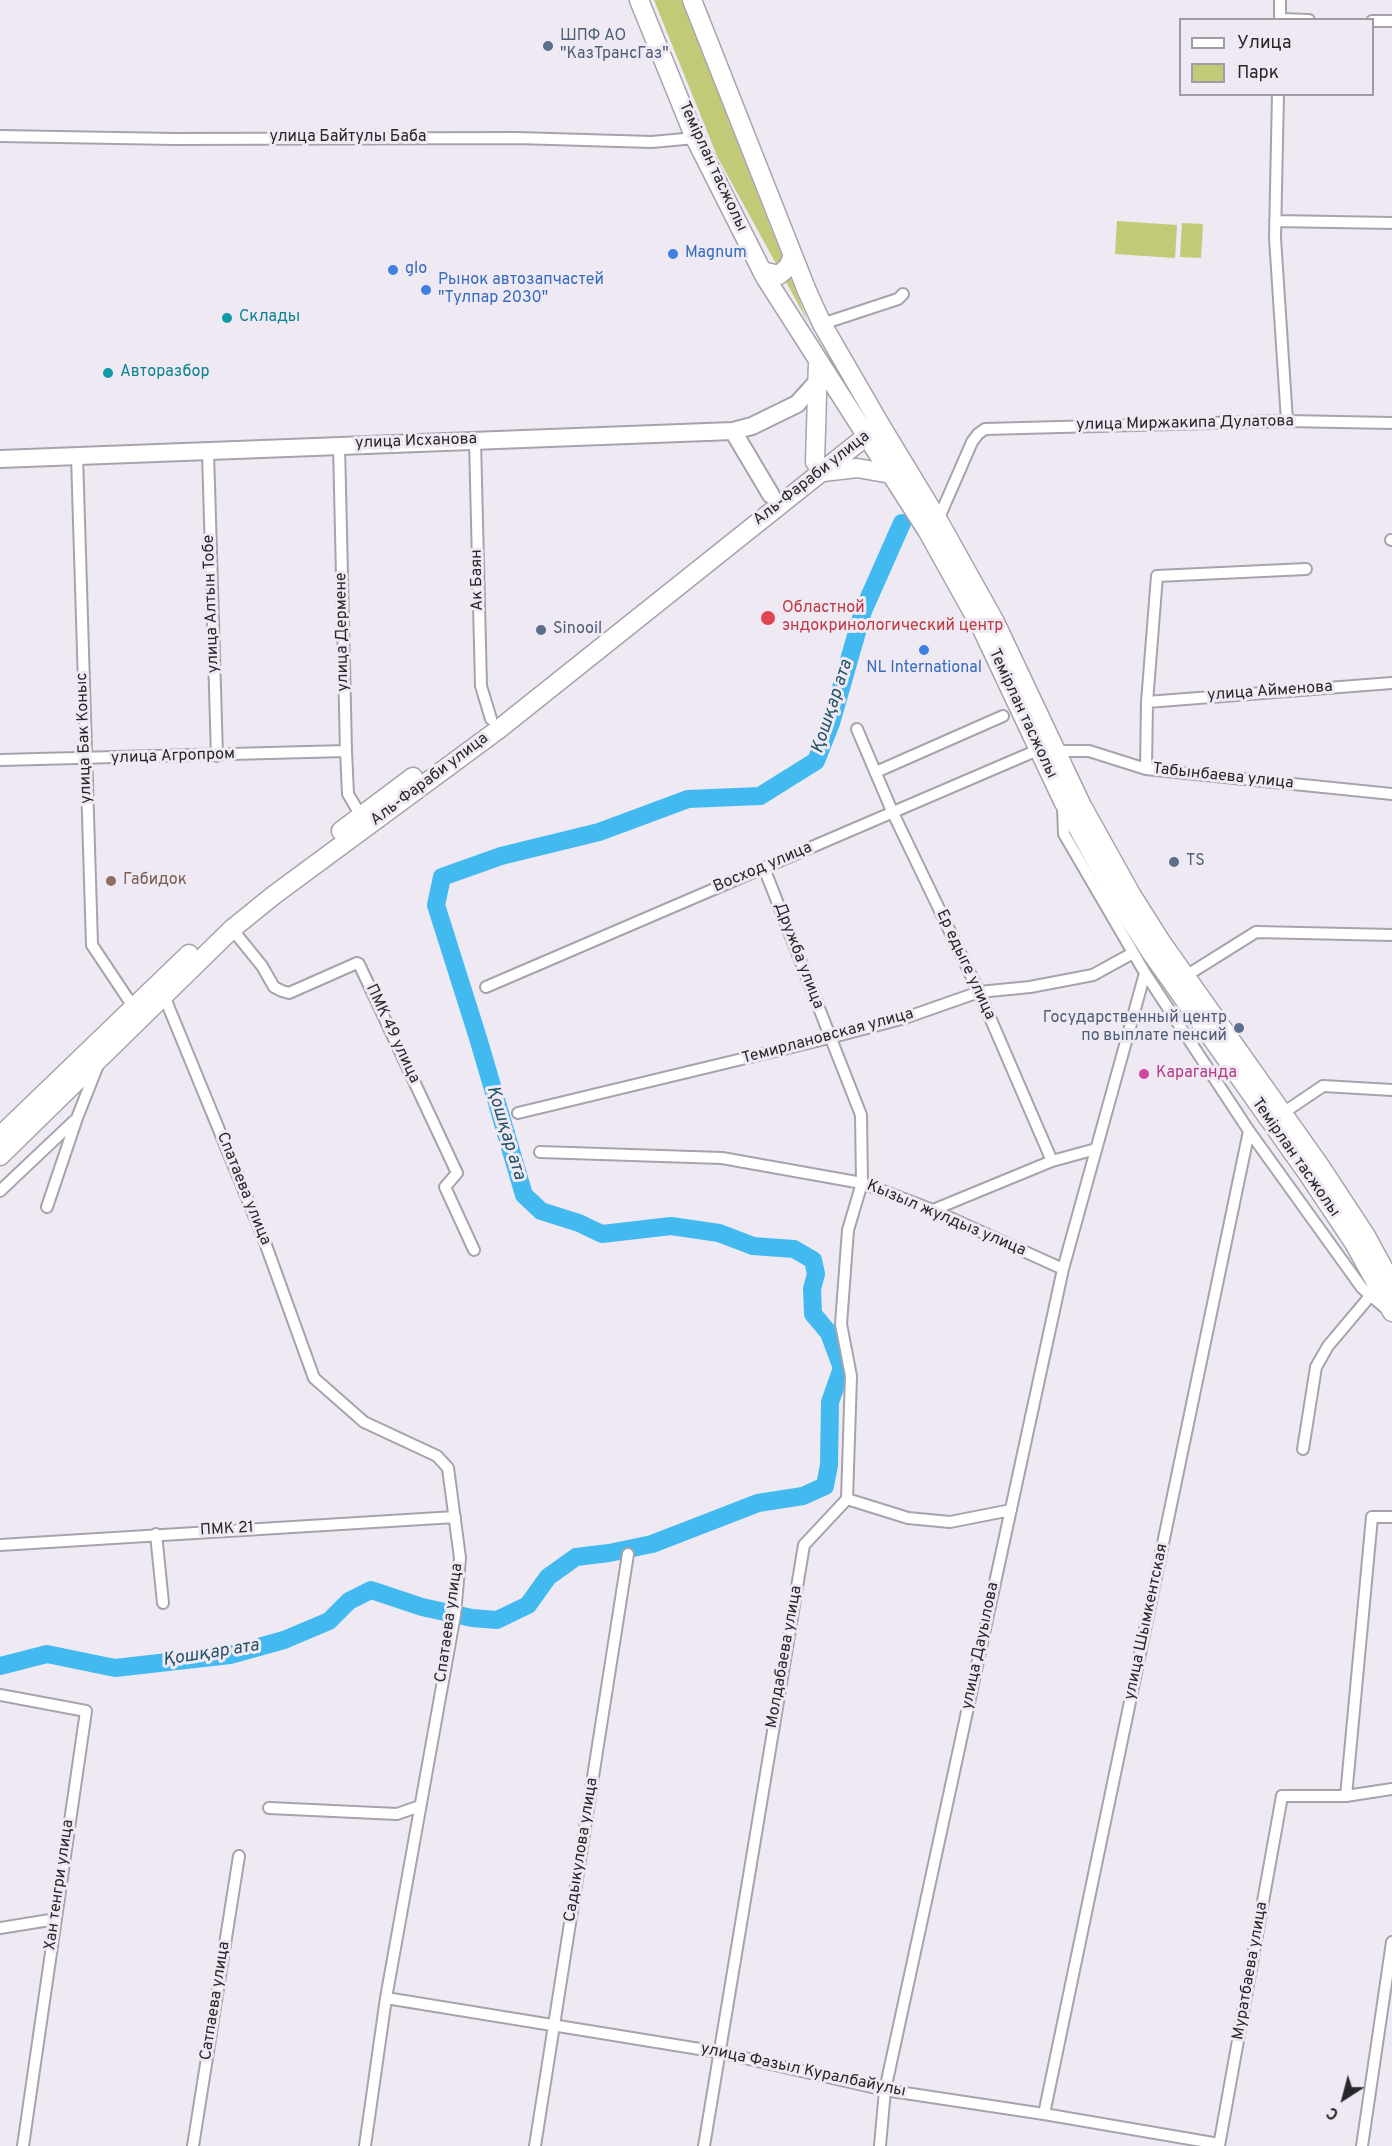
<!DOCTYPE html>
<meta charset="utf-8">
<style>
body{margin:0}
#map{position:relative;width:1392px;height:2146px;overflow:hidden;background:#eee9f3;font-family:Overpass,sans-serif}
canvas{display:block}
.legend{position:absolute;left:1179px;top:18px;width:195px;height:78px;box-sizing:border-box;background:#eee9f3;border:2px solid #9f9ba3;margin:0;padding:8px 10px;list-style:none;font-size:18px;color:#29272b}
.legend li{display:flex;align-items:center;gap:12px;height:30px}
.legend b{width:30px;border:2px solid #9f9ba3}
.north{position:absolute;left:1314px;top:2068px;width:60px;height:60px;-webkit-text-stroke:4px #eee9f3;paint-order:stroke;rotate:216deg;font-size:16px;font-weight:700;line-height:24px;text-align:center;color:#29272b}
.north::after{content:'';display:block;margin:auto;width:21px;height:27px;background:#29272b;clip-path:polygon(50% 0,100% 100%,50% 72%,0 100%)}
</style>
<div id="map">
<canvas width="1392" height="2146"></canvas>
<ul class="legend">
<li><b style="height:8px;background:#fff"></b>Улица</li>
<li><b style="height:16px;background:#c2c977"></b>Парк</li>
</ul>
<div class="north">С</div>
</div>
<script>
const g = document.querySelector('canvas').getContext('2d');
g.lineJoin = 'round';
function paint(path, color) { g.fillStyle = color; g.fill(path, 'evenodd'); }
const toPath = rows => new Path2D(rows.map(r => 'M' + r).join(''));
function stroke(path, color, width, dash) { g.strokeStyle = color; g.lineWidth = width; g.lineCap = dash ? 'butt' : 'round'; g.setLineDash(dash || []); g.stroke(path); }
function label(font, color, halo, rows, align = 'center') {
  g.font = font + ' Overpass,sans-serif'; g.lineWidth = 6; g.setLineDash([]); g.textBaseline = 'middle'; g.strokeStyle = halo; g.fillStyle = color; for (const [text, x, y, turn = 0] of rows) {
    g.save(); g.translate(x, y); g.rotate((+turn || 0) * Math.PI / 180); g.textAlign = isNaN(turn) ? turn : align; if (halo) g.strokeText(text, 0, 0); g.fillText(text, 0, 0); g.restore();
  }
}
const green = toPath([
 [654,0,681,0,808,322,717,156],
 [1117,221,1177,225,1175,258,1115,254],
 [1182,223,1203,224,1201,258,1180,257]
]);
const river = toPath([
 [0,1666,47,1654,115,1668,230,1655,284,1640,329,1621,349,1601,371,1590,422,1607,472,1618,497,1620,528,1605,548,1577,576,1557,609,1553,652,1544,758,1503,803,1496,825,1486,829,1465,830,1402,842,1368,829,1333,813,1314,812,1289,816,1274,813,1260,794,1249,753,1246,719,1233,671,1226,602,1234,579,1223,541,1211,524,1195,478,1038,436,905,442,877,501,856,599,832,688,799,760,796,816,761,831,723,863,611,902,523]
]);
const street = toPath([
 [1280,19,1309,20],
 [1280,20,1280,0],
 [1372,21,1392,21],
 [1278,94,1275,238,1287,421],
 [0,136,175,139,517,138,652,142,695,138],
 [1275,221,1392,223],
 [822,324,898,299,903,294],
 [475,440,481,686,491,719],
 [339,445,346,751,348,794,361,816],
 [208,452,217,756],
 [77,456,92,945,134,1008],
 [938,520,972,442,978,434,985,429,1287,421,1392,423],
 [1391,540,1392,540],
 [1147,702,1392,683],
 [857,729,892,811,979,992,1052,1161,1096,1149],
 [1056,751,1089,751,1146,769,1392,794],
 [0,760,346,751],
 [1146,769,1147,702,1157,576,1306,569],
 [876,772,1003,716],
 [1063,807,1064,834,1145,973,1249,1131,1362,1288,1384,1307],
 [232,929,262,966,274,987,282,991,289,993,357,963,359,964,457,1173,445,1187,474,1250],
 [1181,979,1256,932,1392,935],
 [486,987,1040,749],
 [162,991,263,1237,314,1378,364,1422,437,1456,448,1468,460,1558,455,1614,386,1998,365,2146],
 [518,1113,829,1038,905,1018,979,992,1030,987,1093,975,1133,953],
 [1283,1113,1323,1086,1392,1090],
 [540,1152,722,1158,862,1183,933,1210,1063,1269],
 [0,1191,74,1121],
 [47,1207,77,1118,98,1065],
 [933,1210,1052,1161],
 [1303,1449,1316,1367,1328,1346,1371,1295],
 [847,1499,908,1518,950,1522,1011,1510],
 [156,1534,163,1603],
 [0,1545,455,1517],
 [0,1695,86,1711,23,2146],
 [1346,1796,1372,1517,1392,1517],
 [269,1808,397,1814,420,1806],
 [0,1928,56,1919],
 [386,1998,718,2052,885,2090,1044,2114,1219,2144],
 [1044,2114,1249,1131],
 [193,2146,239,1856],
 [535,2146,628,1554],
 [704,2146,804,1545,847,1499,851,1376,841,1324,848,1230,862,1183,861,1115,764,868],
 [880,2146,885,2090,1063,1269,1145,973],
 [1219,2146,1282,1796,1346,1796,1392,1789],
 [1362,2146,1392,1942]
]);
const secondary = toPath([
 [733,431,771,495],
 [0,459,733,431,752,426,797,404,816,383]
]);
const primary = toPath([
 [639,0,695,138,765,277,928,532,982,629,1063,801,1118,901,1150,951,1308,1174,1354,1243,1392,1312],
 [692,0,807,291,822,324,881,426,938,520,995,622,1082,806,1131,894,1162,943,1320,1166,1366,1236,1392,1284],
 [762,271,779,275,788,267,793,256],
 [815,462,818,362],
 [823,472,857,468,891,474],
 [341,831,413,777],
 [0,1136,189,954],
 [0,1156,232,929,274,895,499,729,874,430]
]);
const markers = [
 [548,46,6,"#5c6f8a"],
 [673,254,6,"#3f7fe0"],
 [393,270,6,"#3f7fe0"],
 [426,290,6,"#3f7fe0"],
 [227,318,6,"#0f9aa8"],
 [108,373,6,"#0f9aa8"],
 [768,618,8,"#e0444e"],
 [541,630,6,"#5c6f8a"],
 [924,650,6,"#3f7fe0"],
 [1174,862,6,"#5c6f8a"],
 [111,881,6,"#8d6e63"],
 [1239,1028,6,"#5c6f8a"],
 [1144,1074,6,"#d1479c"]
];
const serviceNames = [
 ["ШПФ АО",560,37],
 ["\"КазТрансГаз\"",560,55],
 ["Sinooil",553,630],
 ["TS",1186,862],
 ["Государственный центр",1227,1019,"right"],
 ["по выплате пенсий",1227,1037,"right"]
];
const streetNames = [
 ["улица Байтулы Баба",348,138],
 ["Темірлан тасжолы",712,167,65],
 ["улица Миржакипа Дулатова",1185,424,-1],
 ["улица Исханова",416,442,-2],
 ["Аль-Фараби улица",812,479,-38],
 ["Ак Баян",478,580,-91],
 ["улица Алтын Тобе",212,604,-92],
 ["улица Дермене",343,632,-91],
 ["улица Айменова",1270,692,-4],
 ["Темірлан тасжолы",1022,714,65],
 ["улица Бак Коныс",85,738,-92],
 ["улица Агропром",173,757,-2],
 ["Табынбаева улица",1223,777,6],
 ["Аль-Фараби улица",430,780,-37],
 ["Восход улица",763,868,-23],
 ["Дружба улица",798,956,69],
 ["Ер едыге улица",965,965,65],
 ["ПМК 49 улица",392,1034,65],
 ["Темирлановская улица",828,1037,-15],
 ["Темірлан тасжолы",1295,1158,55],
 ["Спатаева улица",243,1189,68],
 ["Кызыл жулдыз улица",946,1219,23],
 ["ПМК 21",227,1530,-3],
 ["улица Шымкентская",1147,1622,-78],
 ["Спатаева улица",450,1623,-82],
 ["улица Дауылова",981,1646,-78],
 ["Молдабаева улица",785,1657,-80],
 ["Садыкулова улица",582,1850,-81],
 ["Хан тенгри улица",60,1885,-82],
 ["Муратбаева улица",1251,1971,-80],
 ["Сатпаева улица",216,2001,-81],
 ["улица Фазыл Куралбайулы",803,2071,12]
];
const shopNames = [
 ["Magnum",685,254],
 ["glo",405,270],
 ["Рынок автозапчастей",438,281],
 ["\"Тулпар 2030\"",438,299],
 ["NL International",924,669,"center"]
];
const cultureNames = [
 ["Склады",239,318],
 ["Авторазбор",120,373]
];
const healthNames = [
 ["Областной",782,609],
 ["эндокринологический центр",782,627]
];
const educationNames = [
 ["Габидок",123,881]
];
const hotelNames = [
 ["Караганда",1156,1074]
];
const waterNames = [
 ["Қошқар ата",833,707,-72],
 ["Қошқар ата",505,1133,73],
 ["Қошқар ата",211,1654,-9]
];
paint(green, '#c2c977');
stroke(river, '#42baef', 18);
stroke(street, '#a7a3ac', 14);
stroke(secondary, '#a7a3ac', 20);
stroke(primary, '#a7a3ac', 21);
stroke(street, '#fff', 10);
stroke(secondary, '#fff', 16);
stroke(primary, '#fff', 18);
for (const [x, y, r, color] of markers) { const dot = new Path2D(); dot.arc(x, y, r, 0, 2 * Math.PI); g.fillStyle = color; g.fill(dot); stroke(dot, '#eee9f3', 2); }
label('16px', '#4e5e75', '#eee9f3', serviceNames, 'left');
label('16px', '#29272b', '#eee9f3', streetNames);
label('16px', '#366cbe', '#eee9f3', shopNames, 'left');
label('16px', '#0d838f', '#eee9f3', cultureNames, 'left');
label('16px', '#be3a42', '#eee9f3', healthNames, 'left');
label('16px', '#785e54', '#eee9f3', educationNames, 'left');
label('16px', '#b23c85', '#eee9f3', hotelNames, 'left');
label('italic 18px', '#225268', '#eee9f3', waterNames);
</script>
